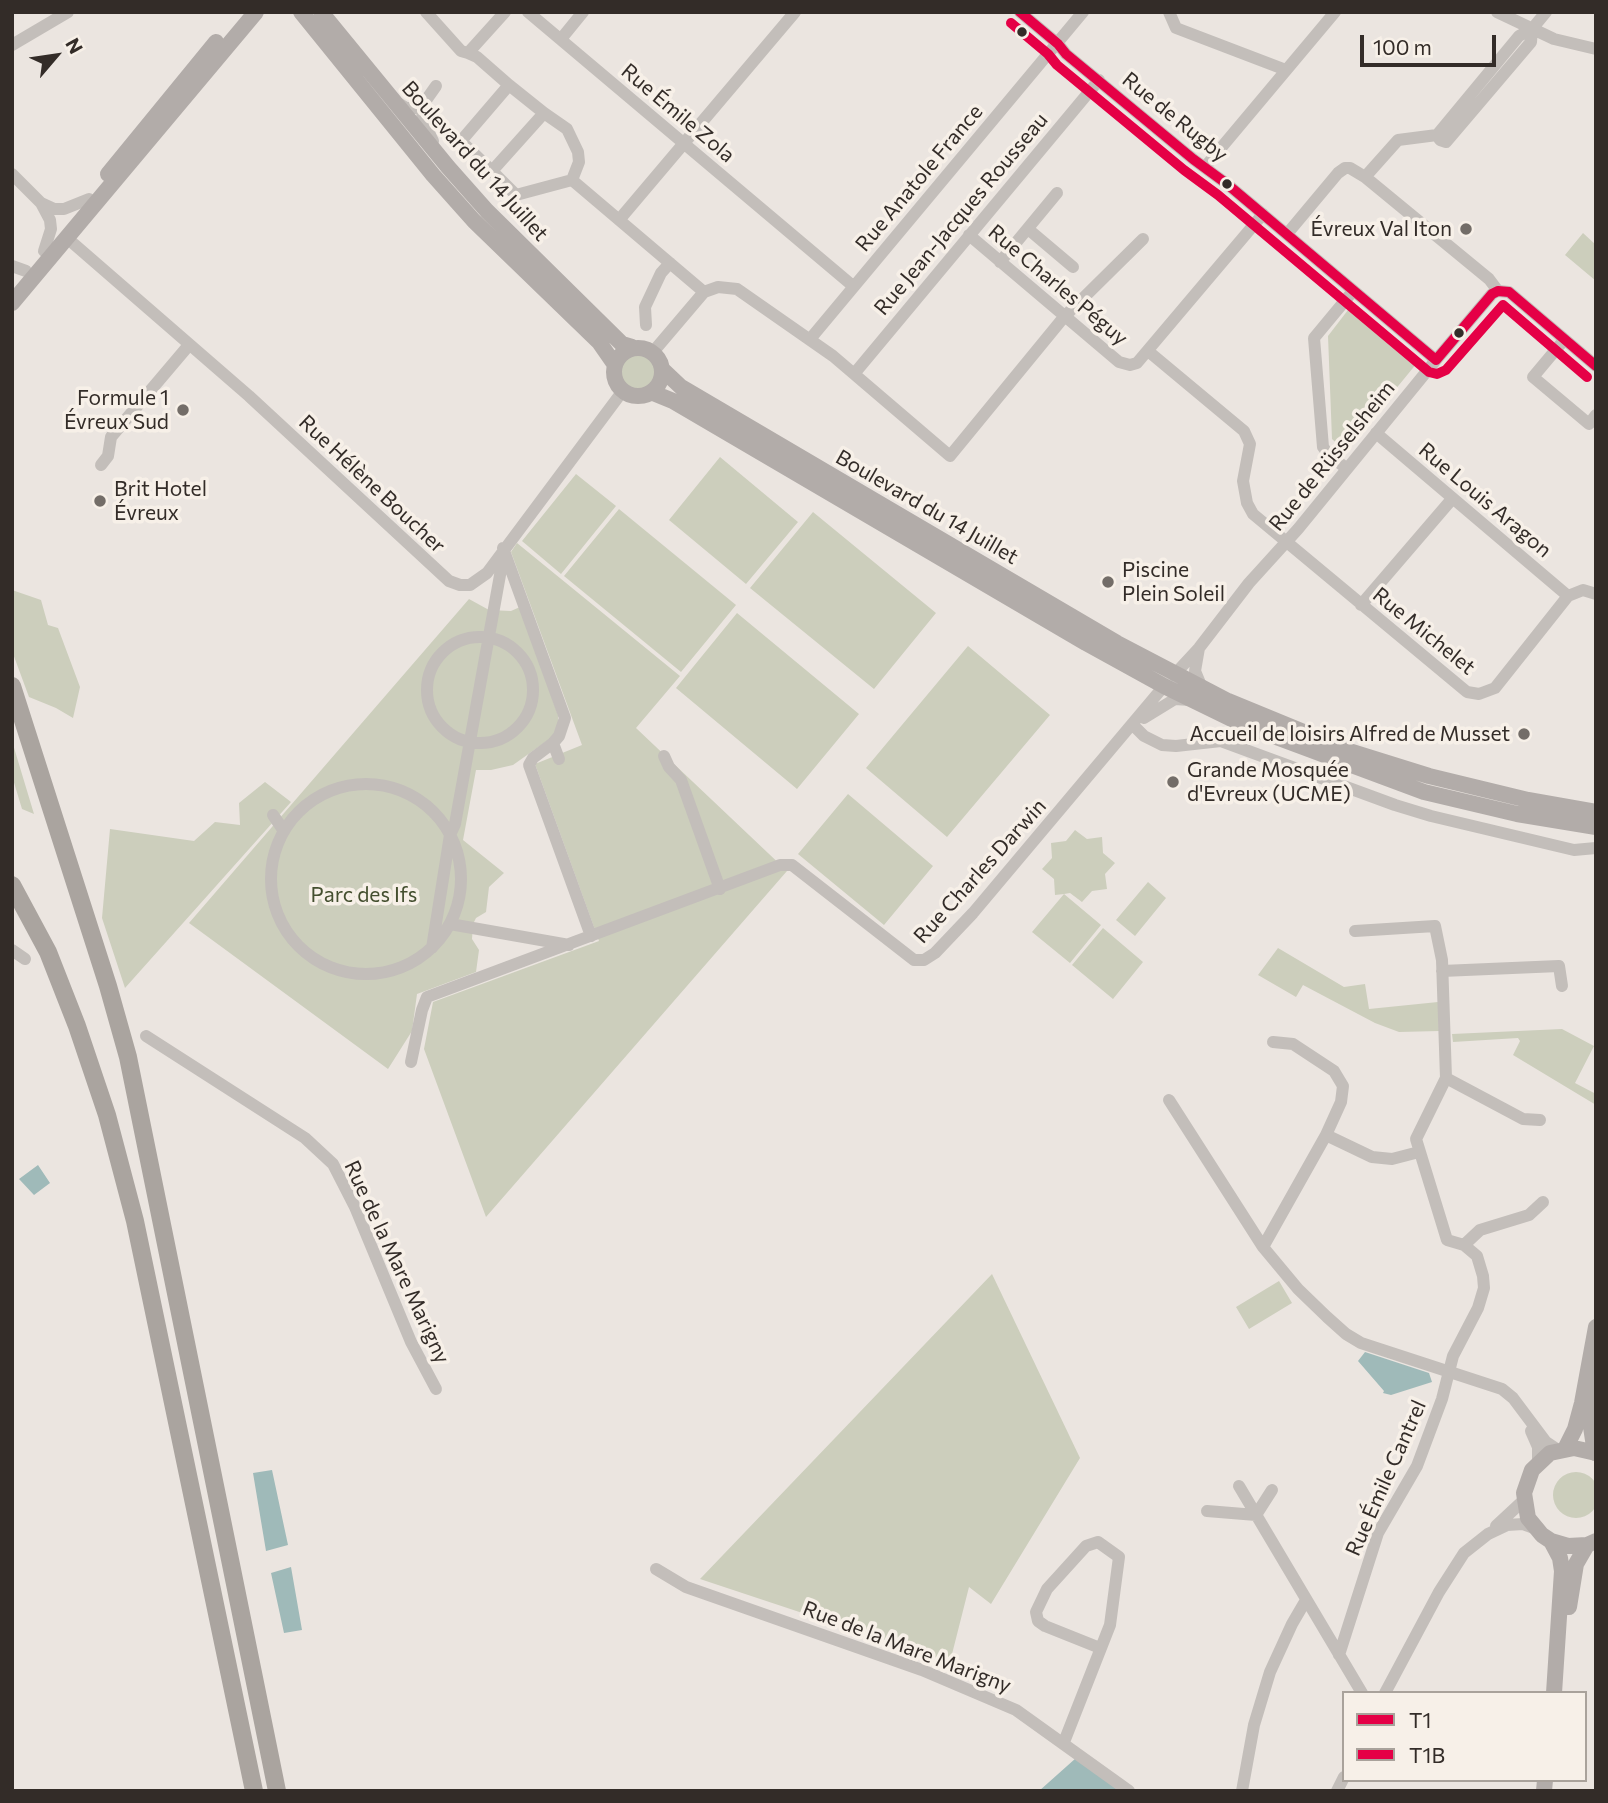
<!DOCTYPE html>
<meta charset="utf-8">
<style>
body{margin:0}
#map{position:relative;width:1608px;height:1803px;overflow:hidden;background:#ebe5e0;font-family:Commissioner,sans-serif}
canvas{display:block}
.frame{position:absolute;inset:0;border:14px solid #332c28;pointer-events:none}
.legend{position:absolute;left:1342px;top:1691px;width:245px;height:91px;box-sizing:border-box;background:#f7f0e8;border:2px solid #a9a29b;margin:0;padding:9px 12px;list-style:none;font-size:21px;color:#332c28}
.legend li{display:flex;align-items:center;gap:14px;height:35px}
.legend b{width:35px;border:2px solid #a9a29b}
.north{position:absolute;left:21px;top:21px;width:70px;height:70px;-webkit-text-stroke:5px #f7f0e8;paint-order:stroke;rotate:61deg;font-size:19px;font-weight:700;line-height:28px;text-align:center;color:#332c28}
.north::after{content:'';display:block;margin:auto;width:24px;height:32px;background:#332c28;clip-path:polygon(50% 0,100% 100%,50% 72%,0 100%)}
.scale{position:absolute;left:1360px;top:35px;width:136px;height:32px;box-sizing:border-box;border:4px solid #332c28;border-top:0;padding-left:9px;font-size:21px;line-height:24px;white-space:nowrap;color:#332c28;-webkit-text-stroke:5px #f7f0e8;paint-order:stroke}
</style>
<div id="map">
<canvas width="1608" height="1803"></canvas>
<div class="frame"></div>
<ul class="legend">
<li><b style="height:9px;background:#e50046"></b>T1</li>
<li><b style="height:9px;background:#e50046"></b>T1B</li>
</ul>
<div class="north">N</div>
<div class="scale">100 m</div>
</div>
<script>
const g = document.querySelector('canvas').getContext('2d');
g.lineJoin = 'round';
function paint(path, color) { g.fillStyle = color; g.fill(path, 'evenodd'); }
const toPath = rows => new Path2D(rows.map(r => 'M' + r).join(''));
function stroke(path, color, width, dash) { g.strokeStyle = color; g.lineWidth = width; g.lineCap = dash ? 'butt' : 'round'; g.setLineDash(dash || []); g.stroke(path); }
function label(font, color, halo, rows, align = 'center') {
  g.font = font + ' Commissioner,sans-serif'; g.lineWidth = 7; g.setLineDash([]); g.textBaseline = 'middle'; g.strokeStyle = halo; g.fillStyle = color; for (const [text, x, y, turn = 0] of rows) {
    g.save(); g.translate(x, y); g.rotate((+turn || 0) * Math.PI / 180); g.textAlign = isNaN(turn) ? turn : align; if (halo) g.strokeText(text, 0, 0); g.fillText(text, 0, 0); g.restore();
  }
}
const green = toPath([
 [1583,233,1596,245,1596,281,1565,255],
 [1355,308,1417,363,1345,451,1332,439,1328,336,1348,310],
 '620 372a19 19 0 1 1 38 0a19 19 0 1 1-38 0Z',
 [720,457,798,522,746,584,669,520],
 [576,474,616,506,561,574,522,541],
 [619,509,736,605,681,672,564,576],
 [813,512,936,613,874,689,750,588],
 [517,543,680,676,636,728,787,871,486,1217,424,1049,433,1002,599,941,535,764,582,745,511,552],
 [12,590,41,600,48,625,58,628,80,687,73,718,56,708,29,697,12,651],
 [469,599,489,610,511,611,520,607,558,715,558,733,513,765,491,770,476,770,463,840,504,873,489,887,486,912,476,918,473,924,472,939,479,950,476,972,417,994,412,1031,388,1069,189,923],
 [737,613,859,714,797,789,676,688],
 [968,646,1050,715,947,837,866,768],
 [12,741,34,814,22,809,12,776],
 [265,782,291,802,125,988,102,918,110,829,194,841,215,822,240,825,239,803],
 [848,794,933,866,884,925,798,854],
 [1075,830,1087,839,1102,837,1103,853,1115,863,1105,874,1107,889,1092,891,1082,902,1070,893,1064,894,1101,925,1070,963,1032,932,1064,894,1055,895,1054,879,1042,869,1052,858,1051,843,1066,841],
 [1148,882,1166,898,1135,936,1116,920],
 [1103,928,1143,962,1113,999,1072,965],
 [1278,948,1344,987,1365,984,1369,1009,1438,1002,1439,1031,1399,1032,1375,1023,1303,985,1296,997,1258,975],
 [1562,1029,1594,1046,1575,1083,1596,1094,1596,1105,1513,1055,1520,1041,1518,1038,1453,1042,1452,1034],
 [992,1274,1080,1458,991,1604,969,1587,950,1662,700,1579],
 [1279,1281,1292,1303,1249,1329,1236,1307],
 '1553 1495a23 23 0 1 1 46 0a23 23 0 1 1-46 0Z'
]);
const water = toPath([
 [38,1165,50,1183,34,1195,19,1179],
 [1365,1352,1429,1373,1432,1382,1391,1395,1383,1393,1384,1391,1358,1361],
 [272,1470,288,1545,266,1551,253,1473],
 [291,1567,302,1630,284,1633,271,1573],
 [1076,1758,1120,1791,1039,1791]
]);
const minor = toPath([
 [426,12,461,51,468,53],
 [505,12,468,53,477,57,509,85],
 [528,12,853,286],
 [1020,12,1058,44,1066,54,1193,159,1227,184,1436,360],
 [1169,12,1176,28,1286,70],
 [1497,12,1554,39,1596,49],
 [561,39,583,12],
 [12,45,68,12],
 [396,102,406,108,416,108,424,103,436,86],
 [424,103,422,118,433,141],
 [1437,135,1519,36,1532,29,1546,12],
 [1205,167,1335,12],
 [492,171,461,141,509,85,544,113],
 [12,174,41,203,50,220,51,229,44,251],
 [1365,177,1398,140,1437,135,1440,140,1446,142,1531,42,1532,29],
 [572,180,579,162,578,152,567,129,544,113,492,171,516,195,572,180,704,292,718,287,737,289,833,356,950,456,1064,317,1143,239],
 [41,203,54,209,64,209,89,199],
 [619,220,795,12],
 [1028,229,1073,267],
 [1287,234,1338,173,1345,168,1350,168,1365,177,1489,279,1498,291],
 [969,235,1119,362,1130,365,1137,363,1263,214],
 [67,238,249,396,449,581,460,585,470,585,487,573,622,392],
 [1000,262,1057,193],
 [12,266,26,271],
 [1498,291,1509,292,1596,366],
 [646,325,645,307,661,273,670,263],
 [811,338,1083,12],
 [1564,340,1533,377,1589,424,1596,415],
 [1148,351,1244,431,1250,444,1243,481,1247,503,1253,514,1467,692,1479,694,1495,688,1568,596,1583,590,1596,594],
 [653,352,704,292],
 [854,374,1099,80],
 [1376,433,1568,596],
 [101,465,108,456,111,437,189,345],
 [1346,468,1329,455,1323,447,1314,338,1353,291],
 [503,548,565,718,559,736,553,743,533,758,529,765,591,936],
 [1361,605,1452,499],
 '427 690a53 53 0 1 1 106 0a53 53 0 1 1-106 0Z',
 [1199,648,1195,671,1202,688],
 [1174,675,1199,648,1249,583,1298,529,1436,360,1492,294,1498,291],
 [1144,718,1175,699,1190,700],
 [1132,724,1144,736,1162,745,1176,746,1221,741,1395,805,1431,816,1574,850,1596,848],
 [553,743,559,759],
 [664,756,669,767,681,780,720,889],
 '271 879a95 95 0 1 1 190 0a95 95 0 1 1-190 0Z',
 [273,815,284,831],
 [450,924,569,945],
 [432,948,450,835,455,824,504,553],
 [12,950,25,959],
 [1442,971,1559,966,1562,986],
 [146,1036,305,1138,333,1164,355,1207,411,1342,436,1389],
 [411,1062,422,1010,427,997,780,865,792,865,914,960,924,960,935,953,973,913,1164,686],
 [1446,1078,1523,1119,1540,1120],
 [1169,1100,1263,1247,1298,1289,1327,1317,1346,1334,1361,1343,1502,1389,1513,1398,1546,1442,1558,1450],
 [1326,1135,1372,1157,1392,1159,1419,1152],
 [1464,1245,1480,1230,1529,1215,1543,1202],
 [1263,1247,1326,1135,1341,1102,1343,1086,1334,1071,1293,1044,1273,1042],
 [1531,1431,1538,1447,1538,1463],
 [1239,1486,1362,1693],
 [1207,1511,1256,1515,1272,1490],
 [1496,1526,1524,1500],
 [656,1569,686,1587,922,1670,1016,1710,1129,1791],
 [1339,1655,1378,1533,1417,1466,1442,1399,1453,1356,1478,1308,1484,1288,1483,1276,1477,1256,1464,1245,1447,1240,1416,1139,1446,1078,1442,960,1435,926,1355,931],
 [1385,1693,1439,1592,1464,1553,1488,1534,1507,1525,1523,1524,1534,1528],
 [1064,1742,1110,1625,1119,1557,1098,1542,1086,1546,1047,1589,1036,1612,1038,1621,1045,1626,1100,1648],
 [1242,1791,1254,1725,1270,1672,1292,1624,1306,1600],
 [1337,1791,1344,1777]
]);
const major = toPath([
 [301,12,433,175,474,221,599,342,615,365],
 [321,12,448,167,487,211,622,344,632,347],
 [108,174,216,42],
 [12,303,256,12],
 '614 372a24 24 0 1 1 48 0a24 24 0 1 1-48 0Z',
 [662,369,681,387,892,511,1117,643,1228,701,1352,752,1429,776,1528,800,1596,812],
 [651,392,673,401,1086,643,1164,686,1244,725,1424,792,1517,814,1596,827],
 [1565,1449,1575,1429,1582,1403,1596,1327],
 [1595,1453,1591,1427,1596,1383],
 [1596,1453,1574,1448,1550,1453,1532,1470,1524,1493,1528,1518,1542,1535,1551,1541,1568,1546,1587,1545,1596,1541],
 [1551,1541,1560,1558,1562,1571,1554,1693],
 [1569,1607,1576,1564,1587,1545],
 [1544,1791,1545,1780]
]);
const highway = toPath([
 [12,686,108,986,128,1057,277,1791],
 [12,885,48,952,77,1026,107,1115,135,1221,254,1791]
]);
const bus1 = toPath([
 [1020,12,1058,44,1066,54,1193,159,1227,184,1436,360],
 [1498,291,1509,292,1596,366],
 [1436,360,1492,294,1498,291]
]);
const bus2 = toPath([
 [1011,23,1048,54,1057,65,1184,170,1218,195,1429,372,1437,374,1446,370,1503,305,1587,377]
]);
const markers = [
 [1022,32,6,"#332c28"],
 [1227,184,6,"#332c28"],
 [1466,229,7,"#736d68"],
 [1459,333,6,"#332c28"],
 [183,410,7,"#736d68"],
 [100,501,7,"#736d68"],
 [1108,582,7,"#736d68"],
 [1524,734,7,"#736d68"],
 [1173,782,7,"#736d68"]
];
const streetNames = [
 ["Rue Émile Zola",678,113,40],
 ["Rue de Rugby",1175,117,39],
 ["Boulevard du 14 Juillet",475,161,48],
 ["Rue Anatole France",919,178,-50],
 ["Rue Jean-Jacques Rousseau",961,214,-50],
 ["Rue Charles Péguy",1058,285,40],
 ["Rue de Rüsselsheim",1332,456,-51],
 ["Rue Hélène Boucher",372,484,43],
 ["Rue Louis Aragon",1485,500,40],
 ["Boulevard du 14 Juillet",927,507,30],
 ["Rue Michelet",1424,631,39],
 ["Rue Charles Darwin",980,871,-48],
 ["Rue de la Mare Marigny",397,1262,65],
 ["Rue Émile Cantrel",1386,1478,-66],
 ["Rue de la Mare Marigny",907,1647,21]
];
const poiNames = [
 ["Évreux Val Iton",1452,229],
 ["Formule 1",169,398],
 ["Évreux Sud",169,422],
 ["Brit Hotel",114,489,"left"],
 ["Évreux",114,513,"left"],
 ["Piscine",1122,570,"left"],
 ["Plein Soleil",1122,594,"left"],
 ["Accueil de loisirs Alfred de Musset",1510,734],
 ["Grande Mosquée",1187,770,"left"],
 ["d'Evreux (UCME)",1187,794,"left"]
];
const parkNames = [
 ["Parc des Ifs",364,895]
];
paint(green, '#cccebc');
paint(water, '#9fbab9');
stroke(minor, '#c3beba', 12);
stroke(major, '#b2aca9', 16);
stroke(highway, '#aaa49f', 18);
stroke(bus1, '#e50046', 10);
stroke(bus2, '#e50046', 10);
for (const [x, y, r, color] of markers) { const dot = new Path2D(); dot.arc(x, y, r, 0, 2 * Math.PI); g.fillStyle = color; g.fill(dot); stroke(dot, '#f7f0e8', 2.5); }
label('21px', '#332c28', '#f7f0e8', streetNames);
label('21px', '#332c28', '#f7f0e8', poiNames, 'right');
label('21px', '#444f2f', '#f7f0e8', parkNames);
</script>
